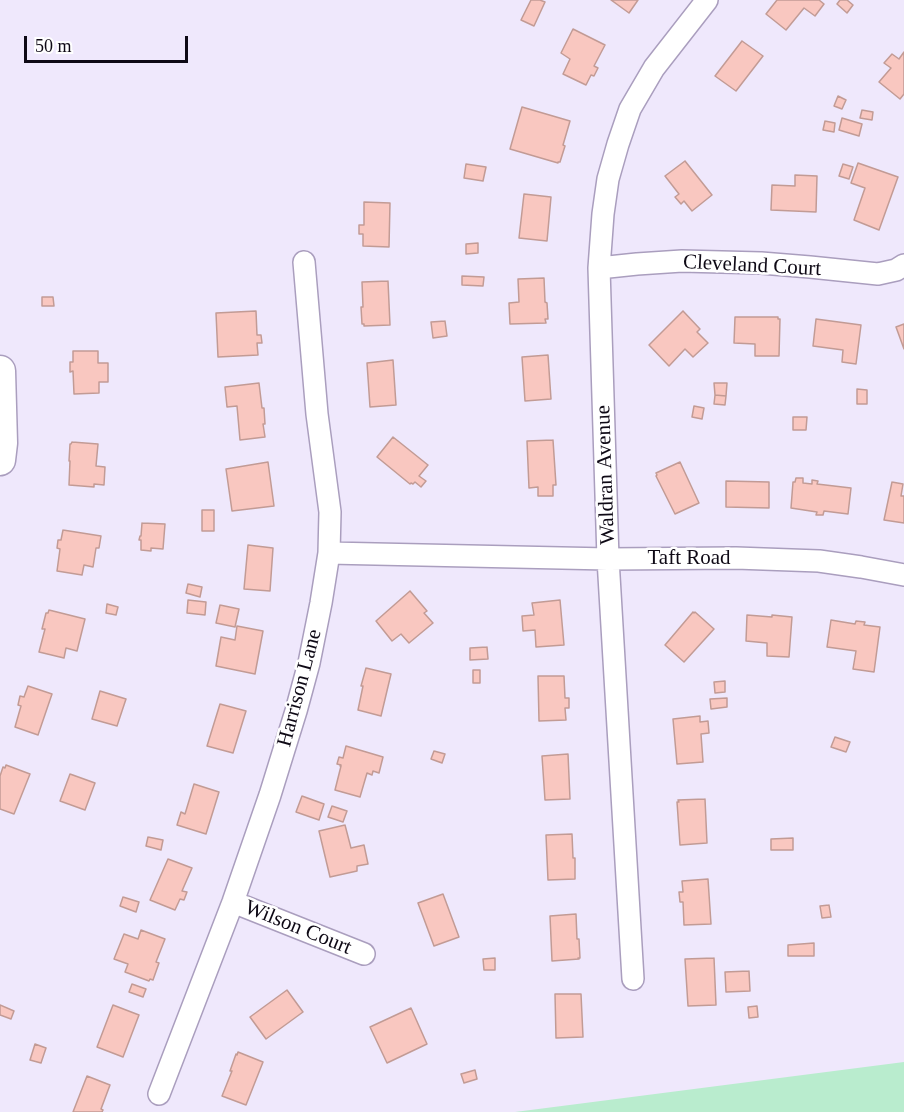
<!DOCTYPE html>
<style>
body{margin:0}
#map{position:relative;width:904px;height:1112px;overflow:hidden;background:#efe8fc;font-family:Georgia,serif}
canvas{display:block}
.scale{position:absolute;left:24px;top:36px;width:164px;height:27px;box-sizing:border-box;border:3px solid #0e0915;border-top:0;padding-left:8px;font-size:18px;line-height:21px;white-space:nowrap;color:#0e0915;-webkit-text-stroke:4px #fff;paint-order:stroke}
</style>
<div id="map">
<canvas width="904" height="1112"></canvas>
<div class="scale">50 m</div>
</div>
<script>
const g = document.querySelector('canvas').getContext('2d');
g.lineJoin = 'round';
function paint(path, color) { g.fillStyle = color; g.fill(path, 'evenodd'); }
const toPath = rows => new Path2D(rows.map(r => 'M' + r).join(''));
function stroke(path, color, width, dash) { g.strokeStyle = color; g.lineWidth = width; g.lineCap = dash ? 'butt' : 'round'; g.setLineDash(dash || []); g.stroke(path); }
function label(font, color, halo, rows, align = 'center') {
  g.font = font + ' Georgia,serif'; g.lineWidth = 5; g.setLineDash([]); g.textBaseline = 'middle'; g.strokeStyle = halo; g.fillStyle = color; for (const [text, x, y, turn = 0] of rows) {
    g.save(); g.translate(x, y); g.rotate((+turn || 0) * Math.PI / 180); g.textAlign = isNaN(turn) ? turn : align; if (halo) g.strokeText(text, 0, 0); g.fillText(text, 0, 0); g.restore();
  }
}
const green = toPath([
 [904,1062,904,1112,515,1112]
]);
const building = toPath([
 [531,0,540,0,545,2,534,26,521,20,531,0],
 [611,0,638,0,629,13,611,0],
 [777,0,819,0,824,4,815,16,804,8,786,30,766,14,777,0],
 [840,0,847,0,853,5,847,13,837,4,840,0],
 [573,29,605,45,594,66,598,68,594,76,591,75,586,85,563,74,570,59,561,53,573,29],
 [742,41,763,56,736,91,715,76,742,41],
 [904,52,904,94,900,99,879,82,891,68,884,63,892,54,899,59,904,52],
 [838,96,846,100,842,109,834,106,838,96],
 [522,107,570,121,563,145,565,146,560,162,558,162,558,163,510,149,522,107],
 [862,110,873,112,872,120,860,118,862,110],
 [842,118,862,124,859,136,839,130,842,118],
 [825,121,835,123,834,132,823,130,825,121],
 [685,161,712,195,692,211,684,201,681,204,675,197,679,194,665,176,685,161],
 [858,163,898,177,879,230,854,220,865,188,851,183,858,163],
 [466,164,486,167,483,181,464,178,466,164],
 [843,164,853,167,849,179,839,176,843,164],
 [795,175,817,176,816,212,771,210,772,185,795,186,795,175],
 [524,194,551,197,547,241,519,238,524,194],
 [364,202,390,203,389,247,363,246,363,234,359,234,359,225,364,225,364,202],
 [478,243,478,253,466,254,466,244,478,243],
 [462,276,484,277,483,286,462,285,462,276],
 [544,278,545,302,547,303,548,319,545,319,546,323,510,324,509,303,519,302,518,279,544,278],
 [388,281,390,325,364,326,364,324,362,324,361,307,363,307,362,282,388,281],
 [42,297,53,297,54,306,42,306,42,297],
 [256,311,257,335,261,335,262,343,257,343,258,355,218,357,216,313,256,311],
 [683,311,700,329,697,332,708,343,693,357,685,349,669,366,649,345,683,311],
 [735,317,778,317,778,319,780,319,779,356,755,356,755,344,734,343,735,317],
 [816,319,861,325,856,364,842,362,843,350,813,346,816,319],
 [445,321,447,336,433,338,431,322,445,321],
 [904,324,904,349,896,327,904,324],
 [73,351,98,351,98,363,108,363,108,382,99,382,99,393,74,394,73,371,70,372,70,362,73,362,73,351],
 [548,355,551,399,525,401,522,357,548,355],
 [393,360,396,405,370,407,367,363,393,360],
 [259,383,262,408,264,408,265,424,263,424,265,437,240,440,237,406,227,407,225,387,259,383],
 [714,383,727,383,726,396,715,395,714,383],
 [857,389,867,390,867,404,857,404,857,389],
 [715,395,726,396,725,405,714,404,715,395],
 [694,406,704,408,702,419,692,417,694,406],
 [793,417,807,417,806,430,793,430,793,417],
 [393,437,428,465,419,476,426,481,421,487,415,482,413,484,411,483,410,484,377,457,393,437],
 [553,440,556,485,553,485,553,496,538,496,538,487,529,488,527,441,553,440],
 [72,442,98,444,96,466,105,467,104,485,94,484,94,487,69,485,70,461,69,461,70,444,71,444,72,442],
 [268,462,274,506,232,511,226,469,268,462],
 [680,462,699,503,675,514,656,476,657,475,656,473,680,462],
 [796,478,803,478,803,483,812,484,812,480,818,481,817,484,851,488,848,514,824,511,823,515,816,515,817,512,791,508,793,482,795,482,796,478],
 [726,481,769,482,769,508,726,507,726,481],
 [892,482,903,484,901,496,904,496,904,523,884,520,892,482],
 [202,510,214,510,214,531,202,531,202,510],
 [142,523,165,524,163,549,151,548,151,551,141,550,141,540,139,540,140,536,141,536,142,523],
 [63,530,101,536,99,548,96,548,93,567,84,565,82,575,57,571,60,549,57,548,58,540,61,540,63,530],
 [248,545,273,548,270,591,244,589,248,545],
 [188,584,202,587,200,597,186,593,188,584],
 [410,591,427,611,424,613,433,623,409,643,401,634,392,641,376,621,410,591],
 [188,600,206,602,205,615,187,613,188,600],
 [560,600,564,645,536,647,535,630,523,631,522,616,534,615,532,603,560,600],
 [107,604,118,607,116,615,106,613,107,604],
 [220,605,239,609,235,627,216,623,220,605],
 [49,610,85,619,77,651,66,648,64,658,39,652,45,629,42,629,46,613,48,613,49,610],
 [693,612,694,613,695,612,714,629,684,662,665,645,693,612],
 [747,615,772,617,772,615,792,617,789,657,767,656,767,643,746,641,747,615],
 [831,620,855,624,856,621,865,622,864,625,880,627,874,672,853,669,856,651,827,647,831,620],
 [237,626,263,631,255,674,216,666,221,637,235,640,237,626],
 [487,647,488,659,470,660,470,648,487,647],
 [366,668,391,674,381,716,358,710,363,686,361,686,366,668],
 [473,670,480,670,480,683,473,683,473,670],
 [538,676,564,676,565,698,569,698,569,708,565,708,566,720,539,721,538,676],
 [725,681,725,692,715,693,714,682,725,681],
 [28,686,52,694,38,735,15,727,21,706,18,705,20,696,24,697,28,686],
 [100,691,126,699,117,726,92,719,100,691],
 [727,698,727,707,711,709,710,699,727,698],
 [220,704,246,711,233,753,207,746,220,704],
 [700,716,700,722,708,721,709,733,701,734,703,762,677,764,673,719,700,716],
 [835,737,850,742,846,752,831,747,835,737],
 [346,746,383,757,379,773,373,771,372,775,367,773,360,797,335,790,341,766,340,766,341,765,337,764,339,757,343,758,346,746],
 [434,751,445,754,442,763,431,759,434,751],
 [568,754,570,799,545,800,542,756,568,754],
 [6,765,30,774,14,814,0,809,0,776,3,767,5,768,6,765],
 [70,774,95,783,85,810,60,801,70,774],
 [194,784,219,792,206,834,177,825,181,812,185,814,194,784],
 [302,796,324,804,319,820,296,812,302,796],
 [705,799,707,843,680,845,677,802,679,802,678,800,705,799],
 [332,806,347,811,343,822,328,817,332,806],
 [345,825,351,848,364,845,368,864,357,866,357,871,330,877,319,831,345,825],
 [572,834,573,858,575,858,575,879,548,880,546,835,572,834],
 [148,837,163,840,161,850,146,846,148,837],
 [793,838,793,850,771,850,771,839,793,838],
 [168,859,192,868,182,891,187,892,184,900,180,899,175,910,150,900,168,859],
 [708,879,711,924,684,925,683,902,680,902,679,892,683,892,682,881,708,879],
 [443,894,459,937,434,946,418,903,443,894],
 [123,897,139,902,136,912,120,906,123,897],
 [829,905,831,917,822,918,820,906,829,905],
 [576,914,577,939,579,939,580,958,578,958,579,959,552,961,550,916,576,914],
 [141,930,165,939,156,962,159,963,153,980,150,979,149,981,125,972,128,964,114,959,124,934,138,939,141,930],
 [814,943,814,956,788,956,788,945,814,943],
 [495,958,495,970,484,970,483,959,495,958],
 [714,958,716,1005,688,1006,685,959,714,958],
 [749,971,750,991,726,992,725,972,749,971],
 [132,984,146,989,143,997,129,992,132,984],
 [287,990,303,1012,266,1039,250,1017,287,990],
 [555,994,581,994,583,1037,556,1038,555,994],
 [0,1005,14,1011,11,1019,0,1015,0,1005],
 [113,1005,139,1015,123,1057,97,1047,113,1005],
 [757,1006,758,1017,749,1018,748,1007,757,1006],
 [411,1008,427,1044,387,1063,370,1027,411,1008],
 [35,1044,46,1048,41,1063,30,1060,35,1044],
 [238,1052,263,1062,246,1105,222,1096,232,1071,230,1071,236,1054,237,1055,238,1052],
 [475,1070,477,1079,464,1083,461,1074,475,1070],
 [87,1076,110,1085,101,1109,103,1110,102,1112,73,1112,87,1076]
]);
const minor = toPath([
 [599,268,637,264,682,261,761,263,810,267,878,274,896,270,904,265],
 [329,553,608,559,736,558,819,561,861,567,904,575],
 [233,902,364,954],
 [633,979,608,559,599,268,603,214,608,179,618,144,630,109,654,68,707,0],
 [159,1094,233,902,270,795,296,711,309,663,321,603,329,553,330,512,317,414,304,262]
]);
const secondary = toPath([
 [0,371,2,443,0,460]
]);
const streetNames = [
 ["Cleveland Court",752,266,3],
 ["Waldran Avenue",606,475,-92],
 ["Taft Road",689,558],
 ["Harrison Lane",300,688,-75],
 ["Wilson Court",298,928,22]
];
paint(green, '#b9ecce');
paint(building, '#f9c7c0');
stroke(building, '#c29b95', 1.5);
stroke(minor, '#aa9ebe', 24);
stroke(secondary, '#aa9ebe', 33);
stroke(minor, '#fff', 21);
stroke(secondary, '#fff', 30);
label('21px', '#0e0915', '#fff', streetNames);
</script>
